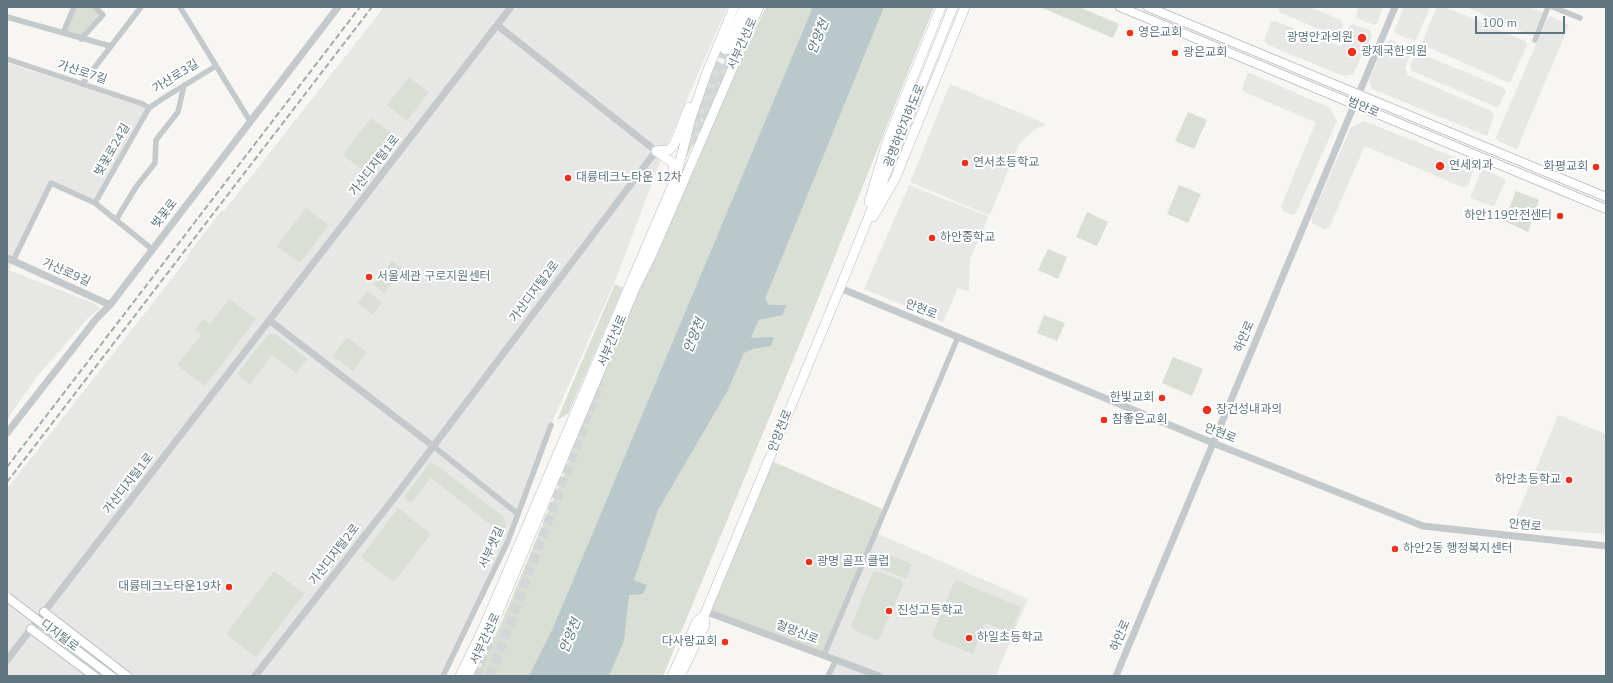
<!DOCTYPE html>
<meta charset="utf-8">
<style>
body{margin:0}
#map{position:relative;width:1613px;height:683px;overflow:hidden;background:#f7f6f3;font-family:"Nunito Sans",sans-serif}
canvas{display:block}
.frame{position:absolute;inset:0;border:8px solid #5f7680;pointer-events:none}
.scale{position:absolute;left:1475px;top:16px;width:90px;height:18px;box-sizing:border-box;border:2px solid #5f7680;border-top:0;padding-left:5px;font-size:12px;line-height:14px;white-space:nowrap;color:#5f7680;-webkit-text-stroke:3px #fff;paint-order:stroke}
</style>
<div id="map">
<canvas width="1613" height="683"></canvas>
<div class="frame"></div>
<div class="scale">100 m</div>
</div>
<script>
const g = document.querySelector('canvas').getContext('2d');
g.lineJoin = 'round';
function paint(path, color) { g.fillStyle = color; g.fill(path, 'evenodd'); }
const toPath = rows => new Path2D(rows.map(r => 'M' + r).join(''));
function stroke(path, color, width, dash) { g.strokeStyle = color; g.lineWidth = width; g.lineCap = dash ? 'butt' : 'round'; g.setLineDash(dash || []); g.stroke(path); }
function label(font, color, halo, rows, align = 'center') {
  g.font = font + ' "Nunito Sans","Noto Sans KR",sans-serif'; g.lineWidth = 4; g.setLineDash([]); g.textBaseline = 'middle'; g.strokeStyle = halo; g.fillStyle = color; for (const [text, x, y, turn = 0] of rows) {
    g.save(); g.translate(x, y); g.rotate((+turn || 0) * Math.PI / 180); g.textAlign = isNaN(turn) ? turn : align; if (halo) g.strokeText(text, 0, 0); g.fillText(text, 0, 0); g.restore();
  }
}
const built = toPath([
 [384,7,727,7,660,162,615,281,551,425,492,574,441,676,7,676,7,489,188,258,187,256,222,210,224,211],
 [1278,7,1310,7,1341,20,1343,26,1339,36,1337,37,1279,12],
 [1358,7,1383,7,1377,24,1374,25,1356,18],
 [1404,7,1430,7,1416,40,1414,41,1395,33,1394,31],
 [1437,7,1445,7,1525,41,1527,45,1511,81,1509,83,1423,45,1422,42],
 [1466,7,1530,7,1544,13,1534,34,1532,36],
 [1550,16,1569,25,1517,149,1498,141,1496,137,1547,19],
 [1275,21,1340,46,1343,44,1349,26,1352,24,1370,30,1372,36,1353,74,1343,76,1268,45,1264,40,1271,22],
 [1390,39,1409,48,1411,52,1405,68,1408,75,1491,111,1494,116,1487,136,1372,89,1369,80,1384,44],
 [1419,53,1504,88,1506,91,1499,106,1496,107,1412,71,1410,66,1415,54],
 [7,63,149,108,95,203,51,183,9,270,93,303,100,308,88,318,36,378,7,419],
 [1250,73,1330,108,1337,121,1296,213,1292,215,1283,211,1281,206,1315,124,1315,122,1244,92,1242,89,1247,74],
 [950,84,1044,123,1045,126,1038,128,1032,132,1020,143,990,214,988,215,910,182],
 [1364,121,1472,164,1474,168,1468,186,1465,188,1367,147,1364,148,1329,228,1324,229,1313,224,1311,218,1351,127],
 [1483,169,1506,180,1494,207,1470,198,1481,171],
 [909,185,987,216,988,218,970,259,969,290,967,291,958,288,943,322,864,289],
 [1558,415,1606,434,1606,534,1512,527],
 [876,533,1028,599,996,676,828,676,836,660,824,655]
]);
const green = toPath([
 [74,7,95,7,103,15,81,39,63,33],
 [766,7,934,7,814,309,663,676,476,676,500,626,566,469,570,453,644,277,710,125],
 [1040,7,1079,7,1119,24,1113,38],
 [714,63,729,70,686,159,689,139],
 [409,77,429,92,407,121,387,105],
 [1188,112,1207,120,1194,149,1175,141],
 [371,118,398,138,369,175,343,155],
 [1179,185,1201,194,1188,223,1167,214],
 [1516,191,1539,200,1528,232,1504,221],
 [306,208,329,225,300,263,277,246],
 [1087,212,1108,222,1097,246,1076,237],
 [1048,249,1067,257,1058,279,1038,270],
 [392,261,403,269,384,293,373,285],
 [615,284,623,288,568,414,557,420],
 [367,291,382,302,373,315,358,303],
 [229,299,256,319,205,386,177,365,201,335,195,330,203,319,210,324],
 [1044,315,1065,323,1057,341,1037,333],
 [275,334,307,359,296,373,272,355,250,384,237,374,268,335],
 [347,337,367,352,353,371,333,356],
 [1173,357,1203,369,1192,396,1162,383],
 [769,460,885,510,824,655,707,612],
 [431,462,439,467,504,517,506,528,503,534,431,478,411,503,404,497],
 [398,508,431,534,394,582,361,557],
 [886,553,912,564,906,579,879,568],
 [274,571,304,594,256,657,226,634],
 [877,571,901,580,903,585,880,638,876,640,853,629,851,625,873,572],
 [955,580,1021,607,1011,633,985,623,973,654,932,637]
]);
const water = toPath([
 [813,7,884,7,765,299,769,305,786,305,783,315,759,320,751,337,753,338,774,337,771,346,753,349,744,353,728,390,658,510,634,580,647,585,643,594,629,595,624,641,609,676,529,676,553,628]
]);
const trunkTunnel = toPath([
 [690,133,725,50],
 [695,145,733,53],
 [476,676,491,636],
 [490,676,600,383]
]);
const minor = toPath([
 [180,7,250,121],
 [1553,7,1580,18],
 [7,17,110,46],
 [63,33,74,7],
 [81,39,103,15,95,7],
 [1535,40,1548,7],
 [7,59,143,104,149,108],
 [82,84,141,7],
 [95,203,149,108,162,99,216,66],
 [116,220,136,187,155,163,156,140,178,112,184,85],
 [13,261,51,183,95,203,152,249],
 [433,446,518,514],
 [824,655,958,337],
 [443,676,508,541,551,425],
 [828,676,836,660]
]);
const tertiary = toPath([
 [7,258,110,305],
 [840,288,1213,443,1423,526,1606,546],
 [269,320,433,446],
 [7,433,96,319,110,305,338,7],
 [707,612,879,676],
 [7,660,511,7],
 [255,676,398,493,656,151,497,25],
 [1116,676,1395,7]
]);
const secondary = toPath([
 [1120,7,1606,209],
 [1148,7,1606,197],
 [44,612,127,676],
 [31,629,94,676]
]);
const primary = toPath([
 [656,151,673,163,674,170,673,175],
 [656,151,669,150,674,145,689,107],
 [869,202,887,142,941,7],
 [873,217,895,179,965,7],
 [460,676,482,631,676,177,691,118,707,72,734,7],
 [468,676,491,629,636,286,653,252,759,7],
 [672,676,697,621,704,616],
 [680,676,705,625,704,616,840,288,953,7]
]);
const trunk = toPath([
 [725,50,744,7],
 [733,53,752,7]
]);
const rail = toPath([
 [7,467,360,7],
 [7,482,372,7]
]);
const secondaryBridge = toPath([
 [7,597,111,676]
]);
const markers = [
 [1130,33,4,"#ef301a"],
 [1362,38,5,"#ef301a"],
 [1352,52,5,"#ef301a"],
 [1175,53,4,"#ef301a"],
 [965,163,4,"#ef301a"],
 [1440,166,5,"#ef301a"],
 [1596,167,4,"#ef301a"],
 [568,178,4,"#ef301a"],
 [1560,216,4,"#ef301a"],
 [932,238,4,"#ef301a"],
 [369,277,4,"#ef301a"],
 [1162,398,4,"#ef301a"],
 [1207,410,5,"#ef301a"],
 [1104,420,4,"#ef301a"],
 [1569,480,4,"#ef301a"],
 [1395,549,4,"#ef301a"],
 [809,562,4,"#ef301a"],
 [229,587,4,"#ef301a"],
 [889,611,4,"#ef301a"],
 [969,638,4,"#ef301a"],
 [725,642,4,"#ef301a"]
];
const poiNames = [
 ["영은교회",1138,33],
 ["광명안과의원",1353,38,"right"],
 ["광제국한의원",1361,52],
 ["광은교회",1183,53],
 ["연서초등학교",973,163],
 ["연세외과",1449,166],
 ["화평교회",1588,167,"right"],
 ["대륭테크노타운 12차",576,178],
 ["하안119안전센터",1552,216,"right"],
 ["하안중학교",940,238],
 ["서울세관 구로지원센터",377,277],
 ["한빛교회",1154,398,"right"],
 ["장건성내과의",1216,410],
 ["참좋은교회",1112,420],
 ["하안초등학교",1561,480,"right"],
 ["하안2동 행정복지센터",1403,549],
 ["광명 골프 클럽",817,562],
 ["대륭테크노타운19차",221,587,"right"],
 ["진성고등학교",897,611],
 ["하일초등학교",977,638],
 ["다사랑교회",717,642,"right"]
];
const streetNames = [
 ["서부간선로",743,44,-66],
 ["가산로7길",82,73,18],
 ["가산로3길",176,77,-32],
 ["범안로",1363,108,23],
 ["광명하안지하도로",905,126,-68],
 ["벚꽃로24길",113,150,-60],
 ["가산디지털1로",375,166,-52],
 ["벚꽃로",165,214,-52],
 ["가산로9길",66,273,24],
 ["가산디지털2로",535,292,-53],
 ["안현로",921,310,22],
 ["하안로",1245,337,-67],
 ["서부간선로",613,341,-67],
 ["안양천로",781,431,-68],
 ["안현로",1220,434,22],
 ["가산디지털1로",129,484,-52],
 ["안현로",1525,526,6],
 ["서부샛길",492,548,-66],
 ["가산디지털2로",335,555,-52],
 ["철망산로",797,633,21],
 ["디지털로",59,636,37],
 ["하안로",1121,636,-67],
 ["서부간선로",486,639,-65]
];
const waterNames = [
 ["안양천",819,37,-68],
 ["안양천",695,336,-68],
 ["안양천",571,636,-68]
];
paint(built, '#e7e8e6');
paint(green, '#d9dfd4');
paint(water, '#b9c9cb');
stroke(trunkTunnel, '#d1d6d6', 9, [9, 4.5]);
stroke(secondary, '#b6bdc0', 10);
stroke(primary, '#b7bcbf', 10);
stroke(trunk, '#b6bbbd', 10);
stroke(minor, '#c4c9cb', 5.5);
stroke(tertiary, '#c4c9cb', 7);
stroke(secondary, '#fff', 8);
stroke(primary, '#fff', 9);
stroke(trunk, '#fff', 9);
stroke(rail, '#a2abaf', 2, [6, 3]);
stroke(secondaryBridge, '#b6bdc0', 10, []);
stroke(secondaryBridge, '#fff', 8);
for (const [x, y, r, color] of markers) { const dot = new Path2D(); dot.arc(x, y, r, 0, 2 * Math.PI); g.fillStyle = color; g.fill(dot); stroke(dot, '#fff', 1.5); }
label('12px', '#5f7680', '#fff', poiNames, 'left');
label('12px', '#5f7680', '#fff', streetNames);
label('italic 13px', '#5a777c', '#fff', waterNames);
</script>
